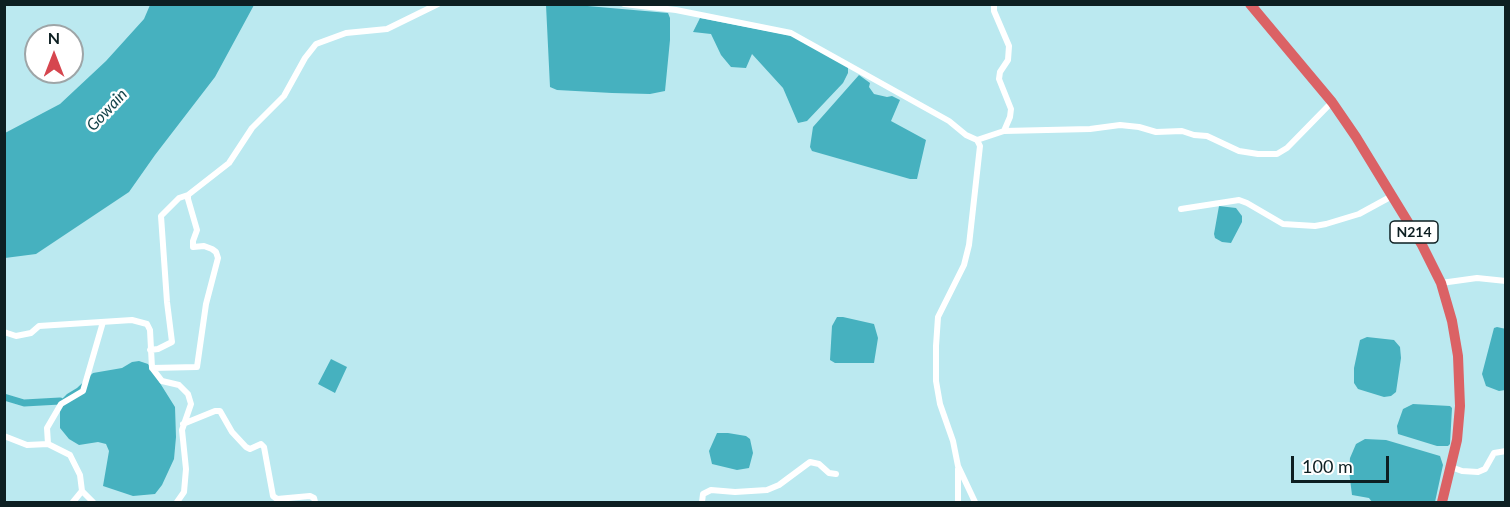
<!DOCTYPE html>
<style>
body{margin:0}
#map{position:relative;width:1510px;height:507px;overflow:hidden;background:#bbe9f0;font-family:Lato,sans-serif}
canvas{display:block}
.frame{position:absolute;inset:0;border:6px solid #0d1f22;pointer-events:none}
.north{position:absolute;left:24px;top:24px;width:60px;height:60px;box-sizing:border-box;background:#fff;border:2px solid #9ea5a7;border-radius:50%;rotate:0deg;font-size:16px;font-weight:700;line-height:24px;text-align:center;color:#0d1f22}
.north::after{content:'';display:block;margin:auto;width:21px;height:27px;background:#d6464f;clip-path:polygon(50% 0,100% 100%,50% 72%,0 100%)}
.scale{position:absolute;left:1291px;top:456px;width:98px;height:27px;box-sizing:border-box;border:3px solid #0d1f22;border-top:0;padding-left:8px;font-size:18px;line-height:21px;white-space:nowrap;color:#0d1f22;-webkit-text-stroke:4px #fff;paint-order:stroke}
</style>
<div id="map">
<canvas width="1510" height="507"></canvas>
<div class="frame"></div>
<div class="north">N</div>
<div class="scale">100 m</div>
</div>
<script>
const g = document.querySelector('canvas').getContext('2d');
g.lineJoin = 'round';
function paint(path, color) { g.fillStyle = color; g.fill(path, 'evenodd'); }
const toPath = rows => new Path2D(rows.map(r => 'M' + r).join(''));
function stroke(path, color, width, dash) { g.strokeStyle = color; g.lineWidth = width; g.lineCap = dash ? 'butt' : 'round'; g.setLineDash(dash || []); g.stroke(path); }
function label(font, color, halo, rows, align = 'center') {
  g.font = font + ' Lato,sans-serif'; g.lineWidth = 5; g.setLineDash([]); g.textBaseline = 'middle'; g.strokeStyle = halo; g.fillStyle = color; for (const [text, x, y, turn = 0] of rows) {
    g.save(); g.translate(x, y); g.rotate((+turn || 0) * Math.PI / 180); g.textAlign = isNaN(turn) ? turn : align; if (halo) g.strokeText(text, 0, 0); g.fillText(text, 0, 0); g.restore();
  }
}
const water = toPath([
 [150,5,254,5,215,77,155,155,129,192,36,254,5,258,5,133,60,104,106,61,144,19],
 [546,5,576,5,668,13,670,18,670,40,665,91,650,94,612,93,557,90,550,87],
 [700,18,793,36,848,67,848,73,843,83,807,121,798,123,783,88,752,54,746,68,731,67,721,55,711,34,693,32],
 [859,75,870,83,869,87,874,94,887,97,892,96,900,100,891,121,926,140,917,179,910,179,812,151,810,147,813,127],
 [1219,206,1236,208,1242,216,1242,222,1231,243,1222,242,1215,238,1214,234],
 [837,317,843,317,874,324,878,338,874,363,835,363,830,360,832,326],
 [1497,327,1506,329,1505,390,1499,391,1486,386,1482,374,1494,328],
 [1367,337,1394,340,1400,347,1401,358,1396,392,1391,396,1384,397,1358,389,1354,383,1354,368,1360,340],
 [331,359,347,367,335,393,318,384],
 [139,361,148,364,175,407,176,437,174,459,162,485,155,494,133,496,103,486,109,451,106,444,98,442,79,445,69,439,60,428,60,401,67,394,77,388,93,373,122,368,132,362],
 [1413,404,1450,406,1452,408,1450,444,1448,446,1437,446,1398,434,1397,426,1403,409],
 [717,433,728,433,746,436,750,439,753,453,749,468,737,470,712,464,709,451],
 [1365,439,1386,440,1440,456,1443,465,1435,502,1372,502,1369,498,1352,495,1349,471,1350,458,1356,444]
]);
const canal = toPath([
 [4,397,24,403,60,401]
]);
const street = toPath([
 [624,4,676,10,791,33,949,121,966,135,977,140,980,146,969,245,964,265,938,317,936,346,936,381,940,404,953,441,958,466,975,502],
 [994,4,994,11,1009,46,1008,60,1000,72,999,79,1011,109,1010,117,1004,131],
 [977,140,1004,131,1090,129,1120,125,1139,127,1156,132,1182,131,1194,135,1207,136,1239,151,1258,154,1277,154,1287,148,1332,102],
 [1181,209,1239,200,1247,203,1283,224,1315,226,1326,224,1359,214,1392,196],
 [1441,283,1477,278,1506,281],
 [4,332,16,336,31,333,39,326,132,320,147,324,150,330,152,368,162,381,179,385,188,394,191,404,182,430,186,469,184,492,177,502],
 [150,350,158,349,172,342,167,302,161,216,179,198,188,195],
 [152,368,197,367,206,304,218,258,216,252,212,249,204,246,193,247,193,241,197,230,188,199,188,195,229,163,252,128,284,96,305,58,316,44,346,33,387,29,438,4],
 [183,424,215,411,220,411,232,432,246,447,250,449,261,444,264,447,273,496,277,499,310,496,314,498,315,502],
 [4,436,27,445,48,444,70,455,80,475,82,491,93,502],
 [48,444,47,428,61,404,83,391,103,322],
 [1451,467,1462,471,1478,472,1485,469,1494,453,1506,451],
 [73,502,82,491],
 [702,502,703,494,711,490,735,492,767,490,779,485,810,462,819,464,829,473,836,474],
 [958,502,958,469]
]);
const highway = toPath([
 [1250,4,1332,102,1356,137,1422,245,1441,283,1452,321,1458,356,1460,406,1457,440,1442,502]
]);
const shields = [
 [1414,232,48]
];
const shieldNames = [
 ["N214",1414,232]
];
const waterNames = [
 ["Gowain",107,110,-47]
];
paint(water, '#46b1bf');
stroke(canal, '#46b1bf', 7);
stroke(street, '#fff', 6);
stroke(highway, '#db6265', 10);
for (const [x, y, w] of shields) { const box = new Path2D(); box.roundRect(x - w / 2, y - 11, w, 22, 4.5); g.fillStyle = '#fff'; g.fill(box); stroke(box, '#0d1f22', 1.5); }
label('bold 14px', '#0d1f22', null, shieldNames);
label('italic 16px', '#134349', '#fff', waterNames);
</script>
